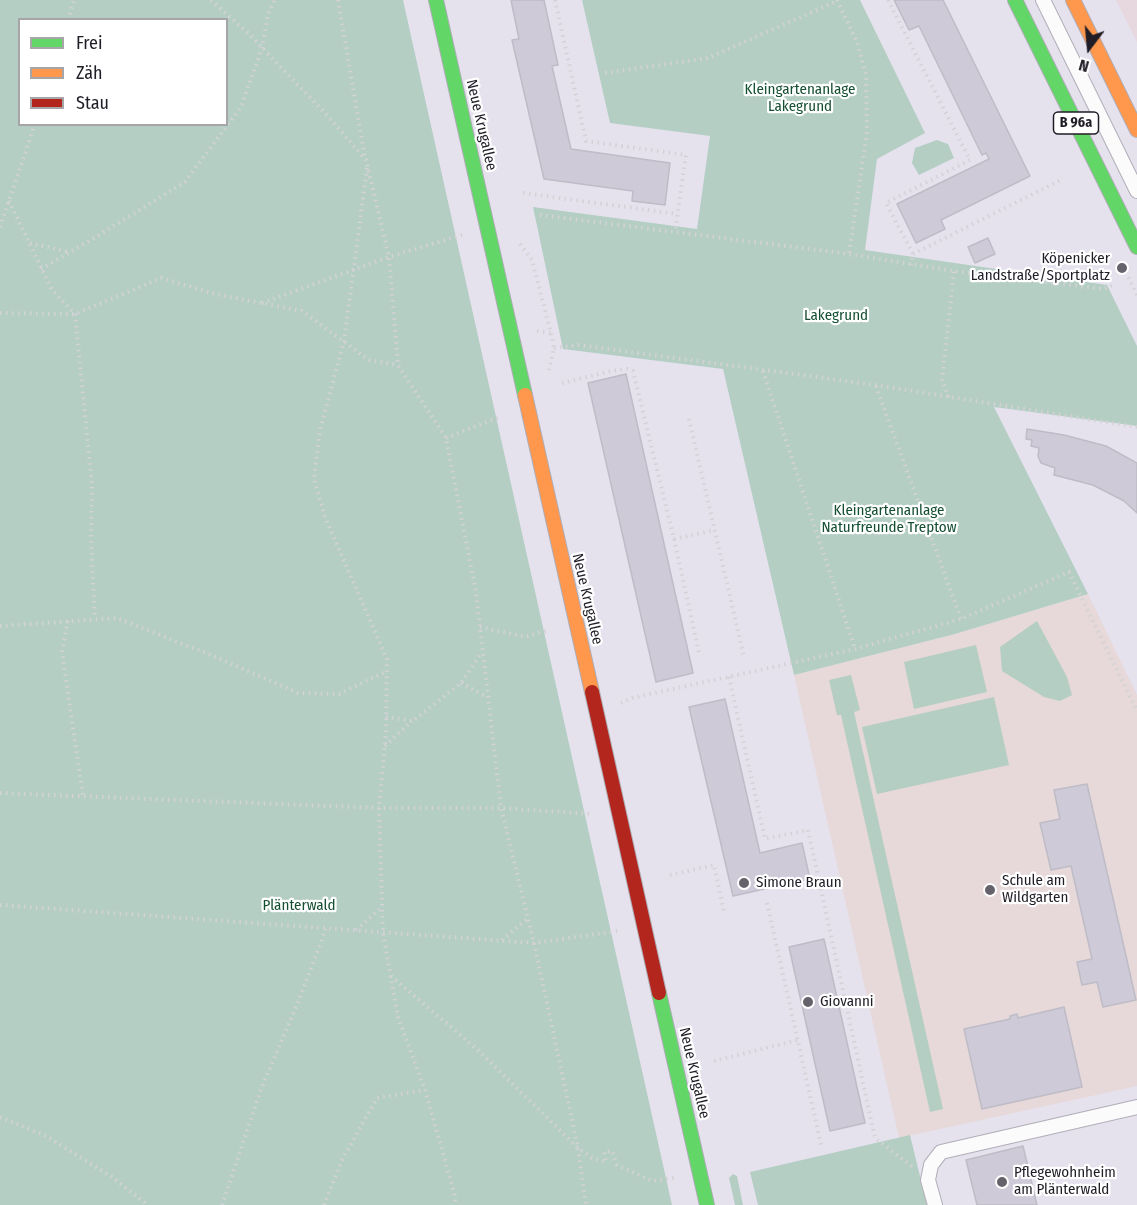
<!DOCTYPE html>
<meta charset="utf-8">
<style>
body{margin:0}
#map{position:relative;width:1137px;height:1205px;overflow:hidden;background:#e5e2ee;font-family:"Fira Sans Condensed",sans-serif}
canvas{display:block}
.legend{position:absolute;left:18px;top:18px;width:210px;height:108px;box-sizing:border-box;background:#fff;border:2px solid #a6a5a8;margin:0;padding:8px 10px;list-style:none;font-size:18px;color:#201d26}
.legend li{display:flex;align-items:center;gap:12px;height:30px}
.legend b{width:30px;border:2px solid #a6a5a8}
.north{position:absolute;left:1059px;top:18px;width:60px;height:60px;-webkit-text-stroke:4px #fff;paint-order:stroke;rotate:196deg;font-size:16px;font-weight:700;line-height:24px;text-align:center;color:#201d26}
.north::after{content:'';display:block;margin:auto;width:21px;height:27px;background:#201d26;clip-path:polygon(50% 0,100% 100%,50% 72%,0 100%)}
</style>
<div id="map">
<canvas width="1137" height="1205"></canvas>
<ul class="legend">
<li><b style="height:8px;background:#63d668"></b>Frei</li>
<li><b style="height:8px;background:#ff974d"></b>Zäh</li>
<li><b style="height:8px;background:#b3261e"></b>Stau</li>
</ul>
<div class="north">N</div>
</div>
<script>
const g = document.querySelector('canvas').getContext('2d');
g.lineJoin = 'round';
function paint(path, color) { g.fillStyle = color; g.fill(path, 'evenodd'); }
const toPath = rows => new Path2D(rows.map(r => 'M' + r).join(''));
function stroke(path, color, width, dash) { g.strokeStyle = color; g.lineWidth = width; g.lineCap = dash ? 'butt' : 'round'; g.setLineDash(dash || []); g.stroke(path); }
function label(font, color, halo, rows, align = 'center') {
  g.font = font + ' "Fira Sans Condensed",sans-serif'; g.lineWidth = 4.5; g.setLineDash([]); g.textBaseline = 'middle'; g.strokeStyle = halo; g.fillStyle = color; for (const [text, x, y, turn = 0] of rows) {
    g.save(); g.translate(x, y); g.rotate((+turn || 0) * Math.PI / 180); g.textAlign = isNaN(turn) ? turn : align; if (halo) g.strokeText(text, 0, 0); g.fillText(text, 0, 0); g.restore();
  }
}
const commercial = toPath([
 [1116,0,1137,0,1137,42]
]);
const education = toPath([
 [1088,594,1137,695,1137,1086,899,1138,794,675,955,634]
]);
const green = toPath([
 [0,0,403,0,672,1205,0,1205],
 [20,20,226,20,226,124,20,124],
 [582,0,860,0,925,133,877,159,865,250,1107,285,1137,346,1137,426,994,407,1088,594,955,634,794,675,723,369,563,349,533,207,697,229,710,136,610,123],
 [937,140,948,144,954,158,919,175,912,163,915,148],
 [1037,621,1067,677,1072,695,1060,701,1044,697,1002,671,1000,647],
 [976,645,987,692,914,709,904,662],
 [851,675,860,710,854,712,943,1109,930,1112,841,715,837,715,829,680],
 [994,697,1009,765,877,794,862,727],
 [910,1135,927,1205,758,1205,750,1172],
 [733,1174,737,1176,743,1205,735,1205,729,1178]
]);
const building = toPath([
 [511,0,544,0,558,65,552,66,571,149,670,163,665,205,632,201,633,191,544,179,512,40,519,39,511,0],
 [894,0,943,0,1030,176,941,220,945,229,916,243,897,204,989,159,986,153,982,155,919,26,909,30,894,0],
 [988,238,995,254,975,263,968,247,988,238],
 [626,374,693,673,656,682,588,383,626,374],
 [1027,429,1064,435,1106,446,1137,463,1137,513,1124,501,1093,485,1054,475,1055,468,1041,463,1038,456,1039,448,1031,446,1032,440,1026,439,1027,429],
 [725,699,760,853,802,843,810,879,733,896,689,707,725,699],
 [1087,784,1136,1000,1103,1007,1097,982,1082,985,1077,962,1092,959,1071,866,1051,870,1040,823,1060,819,1054,790,1087,784],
 [824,939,865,1123,830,1131,789,947,824,939],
 [1064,1007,1082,1087,982,1109,964,1029,1010,1019,1010,1016,1017,1014,1018,1018,1064,1007],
 [1023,1146,1037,1205,977,1205,966,1160,1023,1146]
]);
const path = toPath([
 [211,0,250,35,325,113,366,160,389,257,398,365,446,438,476,592,501,808,534,943,578,1148,586,1205],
 [338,0,365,158],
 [555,0,586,141,686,155,675,231],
 [837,0,857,42,866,75,867,132,849,254],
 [888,0,970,160,886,203,913,254,911,265],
 [68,20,74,0],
 [605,73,708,58,837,1],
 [367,168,344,341,320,430,314,479,325,517,387,659,386,733,379,808,383,933,398,1017,425,1090,455,1196,455,1205],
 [523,193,677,214],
 [9,201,52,290,75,314,92,485,91,538,95,619],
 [540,215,849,254,954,271,1104,289,1113,285],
 [0,227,35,124],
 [30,243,69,252],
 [520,244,532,260,551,333,554,348,549,370],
 [913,254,1061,180],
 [41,269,94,238,185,182,241,107,262,48,268,14,275,0],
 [1126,272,1137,295],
 [262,303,389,257,462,235],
 [0,313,75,314,161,278,215,294,302,311,369,360,398,365],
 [537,331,551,333],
 [554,348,578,345,876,385,1137,427],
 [763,371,855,649],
 [562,383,611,371,627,369,633,371,674,539,699,653],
 [876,386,961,619],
 [949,397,942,381,954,271],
 [689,419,744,657],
 [446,438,502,416],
 [674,539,715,530],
 [68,621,62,652,83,796],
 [0,626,117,618,218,658,298,693,339,694,387,671],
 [480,627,525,637,549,630],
 [729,677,765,839,808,830,875,1138,914,1168],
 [461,683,487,697],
 [621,703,632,698,855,649,961,619,1069,572,1137,711],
 [386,717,413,721,461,683,482,652],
 [385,746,412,721],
 [0,793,379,808,501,808,593,814],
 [670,875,714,865,724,912],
 [767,903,822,1149],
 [0,905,534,943,618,931],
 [356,930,382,907],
 [502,940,528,918],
 [391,976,479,1051,578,1148,592,1158,606,1162,604,1152,612,1151,617,1165,652,1181,674,1178],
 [714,1061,798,1040],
 [0,1117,46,1136,112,1177,148,1205],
 [222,1205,261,1089,299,1000,326,929],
 [324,1205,343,1158,377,1098,425,1090]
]);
const lane = toPath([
 [1043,0,1137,191],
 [935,1205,928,1180,931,1165,941,1152,1137,1107]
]);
const fast = toPath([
 [436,0,525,395],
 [1015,0,1137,247],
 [659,993,707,1205]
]);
const slow = toPath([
 [1073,0,1137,130],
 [525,395,592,692]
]);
const jam = toPath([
 [592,692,659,993]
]);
const markers = [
 [1122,268,6,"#65626c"],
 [744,883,6,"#65626c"],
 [990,890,6,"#65626c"],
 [808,1002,6,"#65626c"],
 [1002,1182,6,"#65626c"]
];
const shields = [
 [1076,123,45]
];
const shieldNames = [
 ["B 96a",1076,123]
];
const parkNames = [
 ["Kleingartenanlage",800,90],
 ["Lakegrund",800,107],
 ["Lakegrund",836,316],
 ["Kleingartenanlage",889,511],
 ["Naturfreunde Treptow",889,528],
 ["Plänterwald",299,906]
];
const streetNames = [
 ["Neue Krugallee",481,125,77],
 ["Neue Krugallee",587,599,77],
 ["Neue Krugallee",694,1073,77]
];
const poiNames = [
 ["Köpenicker",1110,259,"right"],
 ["Landstraße/Sportplatz",1110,276,"right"],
 ["Schule am",1002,881],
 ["Wildgarten",1002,898],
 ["Simone Braun",756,883],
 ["Giovanni",820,1002],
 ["Pflegewohnheim",1014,1173],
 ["am Plänterwald",1014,1190]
];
paint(commercial, '#e7d8e0');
paint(education, '#e7d8d9');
paint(green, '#b5cec4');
paint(building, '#cecad8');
stroke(building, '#bebcc6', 1.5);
stroke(lane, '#afadb6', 16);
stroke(fast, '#afadb6', 16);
stroke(slow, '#afadb6', 16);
stroke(jam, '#afadb6', 16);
stroke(path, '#d3d2d5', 4, [1.5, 4.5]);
stroke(lane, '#fbfbfc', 14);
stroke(fast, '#63d668', 14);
stroke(slow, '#ff974d', 14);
stroke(jam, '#b3261e', 14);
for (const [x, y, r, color] of markers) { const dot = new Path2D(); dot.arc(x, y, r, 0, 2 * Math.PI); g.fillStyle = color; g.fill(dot); stroke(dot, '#fff', 2); }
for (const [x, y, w] of shields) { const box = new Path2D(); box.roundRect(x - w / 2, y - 11, w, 22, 4.5); g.fillStyle = '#fff'; g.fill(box); stroke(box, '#201d26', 1.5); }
label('bold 14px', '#201d26', null, shieldNames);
label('15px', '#154f32', '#fff', parkNames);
label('15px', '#201d26', '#fff', streetNames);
label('15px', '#201d26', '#fff', poiNames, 'left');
</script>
